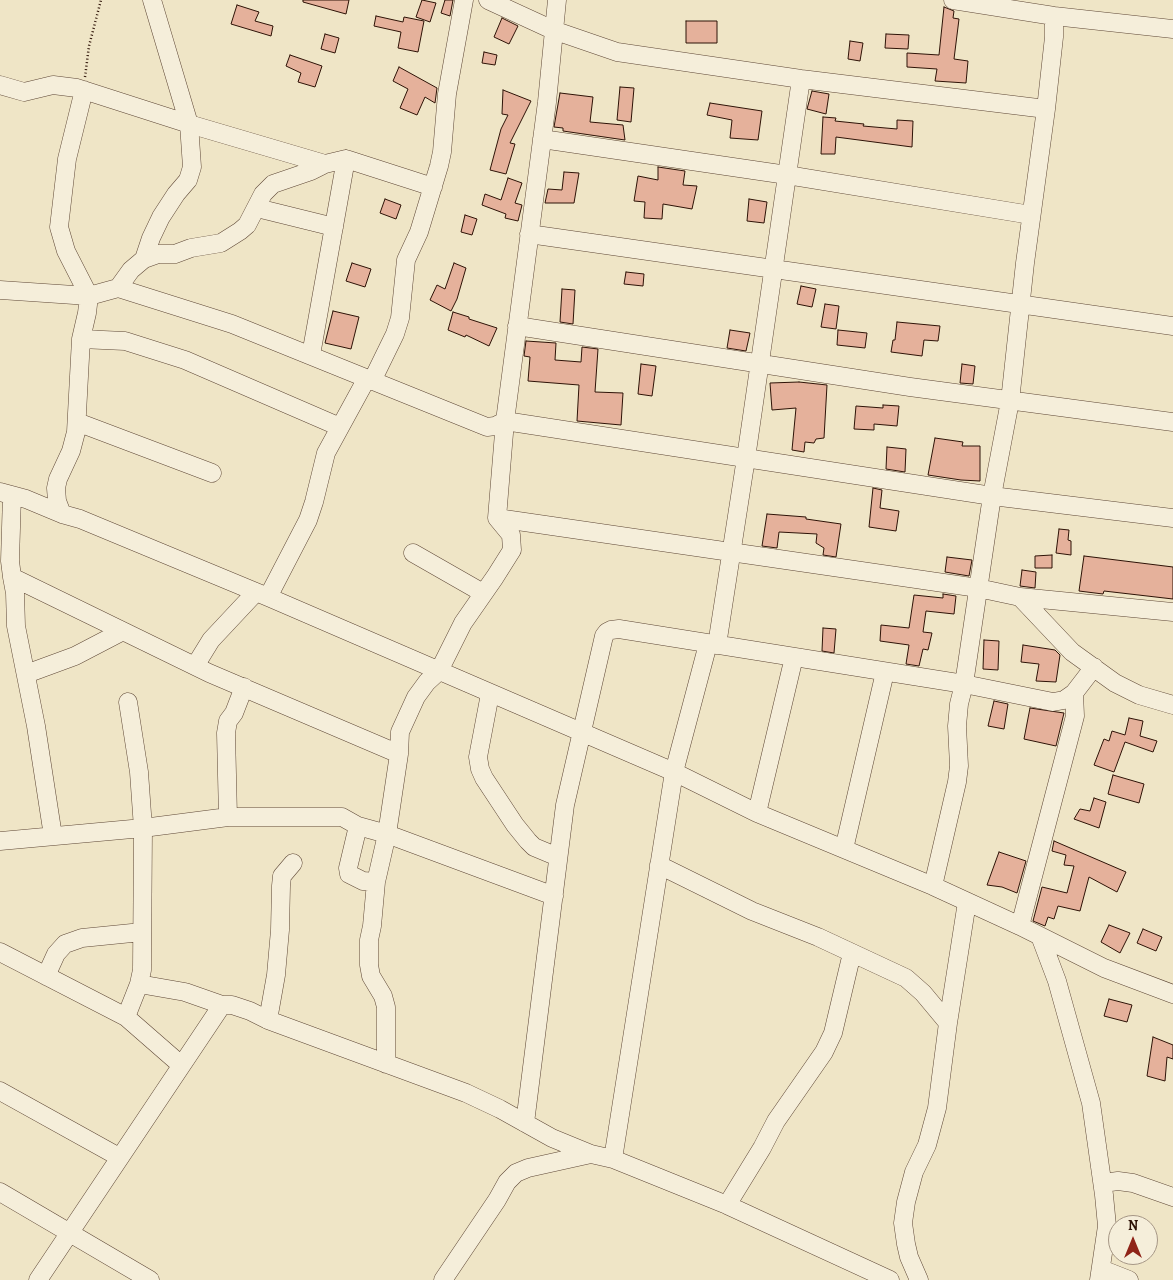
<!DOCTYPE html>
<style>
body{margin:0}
#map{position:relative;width:1173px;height:1280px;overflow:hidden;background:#efe5c6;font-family:Alegreya,serif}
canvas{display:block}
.north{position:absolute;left:1108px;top:1215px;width:50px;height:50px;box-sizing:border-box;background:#f5eeda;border:1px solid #a59685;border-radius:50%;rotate:0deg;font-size:14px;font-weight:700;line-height:20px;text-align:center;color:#2d1206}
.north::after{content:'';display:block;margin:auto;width:18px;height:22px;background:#8f2418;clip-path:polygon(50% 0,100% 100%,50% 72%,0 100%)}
</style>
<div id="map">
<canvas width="1173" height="1280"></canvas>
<div class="north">N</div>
</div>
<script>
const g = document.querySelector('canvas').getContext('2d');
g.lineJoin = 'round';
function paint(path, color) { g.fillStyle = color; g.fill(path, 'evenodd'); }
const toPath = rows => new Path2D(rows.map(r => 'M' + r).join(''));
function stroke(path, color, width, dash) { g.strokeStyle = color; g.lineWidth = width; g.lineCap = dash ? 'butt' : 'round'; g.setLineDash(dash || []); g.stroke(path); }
const building = toPath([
 [303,0,349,0,346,14,303,2,303,0],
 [422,0,436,3,430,22,416,17,422,0],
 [445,0,453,0,450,16,441,13,445,0],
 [237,5,259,12,255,21,273,26,271,36,231,24,237,5],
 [944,7,954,11,953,18,959,19,954,59,968,61,966,83,935,81,937,69,907,67,907,53,939,55,944,7],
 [376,16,403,22,404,17,424,21,418,52,398,48,401,32,374,26,376,16],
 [502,18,518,26,509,44,494,37,502,18],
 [686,21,717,21,717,43,686,43,686,21],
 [325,34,339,38,335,53,321,49,325,34],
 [886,34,909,35,908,49,885,48,886,34],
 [850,41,863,43,860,61,848,59,850,41],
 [484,52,497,55,495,65,482,63,484,52],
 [290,55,322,66,315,87,298,82,301,73,286,66,290,55],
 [399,67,437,88,435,103,425,97,417,115,400,108,408,89,393,81,399,67],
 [620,87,634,88,631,122,617,120,620,87],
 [503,90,531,101,510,143,515,144,506,174,490,170,501,129,508,115,502,114,503,90],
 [812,91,829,94,826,114,807,109,812,91],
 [560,93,593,97,590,122,623,125,625,140,563,131,563,128,554,127,560,93],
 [710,103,762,111,758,140,730,138,732,120,707,115,710,103],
 [823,117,836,118,835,121,864,124,863,126,897,129,897,120,913,121,912,147,836,137,835,154,821,154,823,117],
 [658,167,685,171,683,185,697,186,692,209,663,204,662,219,644,218,645,202,634,201,638,176,658,180,658,167],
 [564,172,579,173,574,203,545,203,548,189,562,190,564,172],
 [508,178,522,183,515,203,522,205,518,221,505,218,506,214,482,205,485,194,501,200,508,178],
 [385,199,401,205,396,219,380,213,385,199],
 [749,199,767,202,764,223,747,221,749,199],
 [465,215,477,219,472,235,461,232,465,215],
 [352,263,371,269,365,287,346,281,352,263],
 [454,263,466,268,457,299,451,311,430,300,437,285,445,289,454,263],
 [626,272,644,274,643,286,624,284,626,272],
 [801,286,816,289,812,307,797,304,801,286],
 [562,289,575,290,573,324,560,322,562,289],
 [825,304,839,306,836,329,821,327,825,304],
 [333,311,359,317,351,349,325,343,333,311],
 [453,312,469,317,469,319,497,328,489,346,466,335,465,337,448,330,453,312],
 [897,322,940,326,938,341,924,340,922,356,891,352,893,340,895,340,897,322],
 [730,330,750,333,746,351,727,348,730,330],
 [838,330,867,333,865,348,837,345,838,330],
 [526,341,556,343,555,360,581,362,582,347,598,349,595,392,623,393,621,425,577,421,579,385,528,381,530,357,524,356,526,341],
 [641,364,656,366,652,396,638,394,641,364],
 [962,364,975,366,973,384,960,383,962,364],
 [799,382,827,385,824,438,816,439,814,443,805,442,804,452,792,450,796,408,772,410,770,383,799,382],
 [883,405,899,406,897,426,874,424,874,430,854,429,856,406,883,408,883,405],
 [935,438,963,442,962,446,980,446,980,481,961,480,928,475,935,438],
 [887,447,906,449,905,472,886,469,887,447],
 [873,488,882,490,880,508,899,511,896,531,869,527,873,488],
 [767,514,806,517,806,519,841,524,836,557,823,555,824,548,816,543,817,534,779,532,777,548,762,546,767,514],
 [1059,529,1069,530,1068,540,1071,541,1071,555,1056,553,1059,529],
 [1052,555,1052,568,1035,568,1035,556,1052,555],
 [1084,556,1173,567,1173,599,1104,591,1103,594,1079,591,1084,556],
 [947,557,972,560,969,576,945,572,947,557],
 [1022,570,1036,572,1035,588,1020,586,1022,570],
 [943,594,956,596,954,614,926,611,923,632,932,633,928,650,923,649,919,666,906,664,909,645,880,641,881,625,909,628,914,595,943,598,943,594],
 [823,628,836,629,834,653,822,651,823,628],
 [984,640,999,641,998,670,983,669,984,640],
 [1023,645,1055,650,1060,655,1056,682,1036,681,1039,664,1021,662,1023,645],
 [994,701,1008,704,1004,729,988,726,994,701],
 [1030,708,1064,713,1056,746,1024,739,1030,708],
 [1129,718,1143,721,1140,736,1157,741,1153,752,1125,742,1114,772,1094,765,1104,739,1109,741,1112,731,1125,735,1129,718],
 [1113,775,1144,784,1139,803,1108,794,1113,775],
 [1094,798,1106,802,1099,828,1074,819,1080,809,1090,811,1094,798],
 [1054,841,1126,872,1117,892,1089,877,1080,911,1058,906,1054,919,1048,917,1045,926,1033,921,1042,887,1067,893,1074,866,1064,865,1066,855,1052,851,1054,841],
 [999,852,1026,861,1017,893,1002,887,987,885,999,852],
 [1109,925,1130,933,1120,953,1101,942,1109,925],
 [1143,929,1162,937,1156,951,1137,943,1143,929],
 [1109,999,1132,1005,1127,1022,1104,1016,1109,999],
 [1153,1037,1173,1045,1173,1059,1167,1057,1165,1081,1147,1076,1153,1037]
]);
const path = toPath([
 [85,77,89,46,101,0]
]);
const minor = toPath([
 [488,0,553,30,617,52,801,79,1046,109],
 [953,0,1054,16,1173,29],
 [0,85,24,92,53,85,77,88,189,124,325,164],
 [542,139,787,175,1031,215],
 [257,208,334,227],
 [529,234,1173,326],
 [144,259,151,238,161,217,176,194,188,180,192,167,189,124,152,0],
 [118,288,131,270,144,259,158,254,175,254,191,248,221,243,240,231,247,225,263,194,273,184,311,171,325,164,346,159,433,187],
 [0,290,89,296,118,288,232,324,487,427,495,426,505,421,992,496,1173,518],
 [517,326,910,387,1173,422],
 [81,339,125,341,185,360,340,427],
 [311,355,346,159],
 [372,381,395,334,400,318,406,260,419,232,439,166,442,152,447,94,464,0],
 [77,422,212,473],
 [0,492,26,499,62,514,80,519,268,597,674,772,757,813,933,886,1020,926,1104,968,1173,994],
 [12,495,10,561,12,577,209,673,399,754],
 [62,514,57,501,56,488,58,479,71,451,76,432,81,339,87,313,89,296,66,251,59,227,67,159,84,90],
 [497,518,978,588,1020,597,1072,652,1115,683,1139,695,1173,705],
 [413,553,483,593],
 [12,577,15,593,16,626,36,726,53,836],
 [268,597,308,520,314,502,326,453,367,378],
 [1020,597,1173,612],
 [717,645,746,458,801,79],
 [195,666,211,640,255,593],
 [26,674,75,656,123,631],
 [490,694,478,757,480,769,484,778,515,825,528,841,534,847,558,857],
 [757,813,794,657],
 [228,817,226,733,228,721,234,713,244,687],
 [358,826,387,834,554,896],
 [0,841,143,828,228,817,342,817,358,826,348,868,349,874,363,881,376,882],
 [844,849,885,672],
 [659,865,752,911,818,937,906,978,923,993,948,1023],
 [933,886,957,782,959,766,957,726,959,704,964,684,992,496,1010,401,1025,263,1046,109,1054,37,1054,16],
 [1020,926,1075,716,1074,693],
 [1040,936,1057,981,1091,1103,1104,1195,1107,1226,1099,1280],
 [0,952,126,1017,181,1065],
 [46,976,56,954,65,944,82,938,142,932],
 [139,984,185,992,222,1005],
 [126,1017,139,984,142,970,143,828,139,772,128,702],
 [268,1020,276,975,280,930,281,886,282,876,293,863],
 [386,1064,386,1007,383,996,371,976,369,965,369,940,372,926,376,882,387,834,399,754,400,732,416,697,427,682,439,671,463,623,495,577,512,550,511,535,497,518,505,421,547,102,557,0],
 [0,1091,119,1157],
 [525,1123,565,805,604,636,607,632,611,630,619,629,964,684,1053,702,1064,700,1074,693,1094,667],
 [613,1159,674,772,708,644],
 [1103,1183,1118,1181,1133,1183,1173,1197],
 [0,1192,150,1280],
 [727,1205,762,1148,776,1121,824,1052,833,1033,852,953],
 [1101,1269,1129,1280],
 [38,1280,222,1005,232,1005,250,1011,268,1020,466,1093,500,1109,552,1138,591,1154,613,1159,727,1205,890,1280],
 [443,1280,497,1200,507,1182,516,1173,528,1168,591,1154],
 [919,1280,909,1257,906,1244,903,1223,906,1202,914,1172,927,1145,937,1108,948,1023,967,902]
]);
paint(building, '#e5b19b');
stroke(building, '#2d1206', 1);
stroke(minor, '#5e4736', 19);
stroke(path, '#2d1206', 2.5, [1, 2.5]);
stroke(minor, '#f5eeda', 18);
</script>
